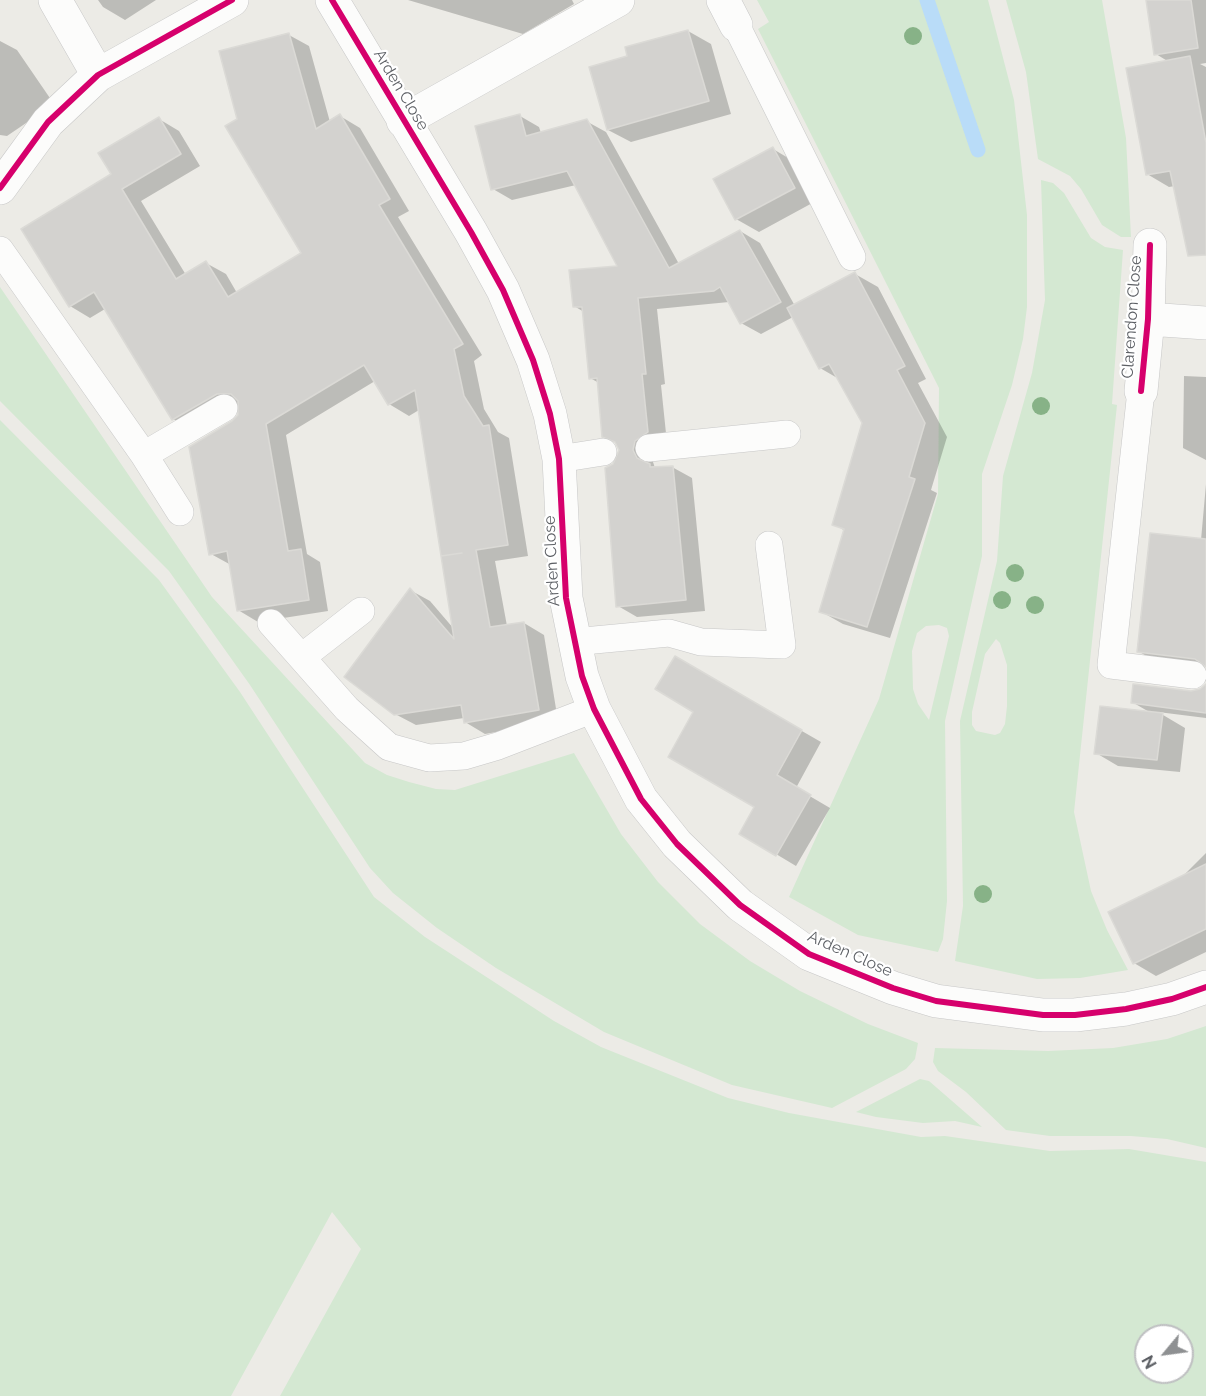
<!DOCTYPE html>
<style>
body{margin:0}
#map{position:relative;width:1206px;height:1396px;overflow:hidden;background:#ecebe6;font-family:Raleway,sans-serif}
canvas{display:block}
.north{position:absolute;left:1134px;top:1324px;width:60px;height:60px;box-sizing:border-box;background:#fff;border:2px solid #bebfc1;border-radius:50%;rotate:241deg;font-size:16px;font-weight:700;line-height:24px;text-align:center;color:#5c5f64}
.north::after{content:'';display:block;margin:auto;width:21px;height:27px;background:#8e9092;clip-path:polygon(50% 0,100% 100%,50% 72%,0 100%)}
</style>
<div id="map">
<canvas width="1206" height="1396"></canvas>
<div class="north">N</div>
</div>
<script>
const g = document.querySelector('canvas').getContext('2d');
g.lineJoin = 'round';
function paint(path, color) { g.fillStyle = color; g.fill(path, 'evenodd'); }
const toPath = rows => new Path2D(rows.map(r => 'M' + r).join(''));
function stroke(path, color, width, dash) { g.strokeStyle = color; g.lineWidth = width; g.lineCap = dash ? 'butt' : 'round'; g.setLineDash(dash || []); g.stroke(path); }
function label(font, color, halo, rows, align = 'center') {
  g.font = font + ' Raleway,sans-serif'; g.lineWidth = 4.5; g.setLineDash([]); g.textBaseline = 'middle'; g.strokeStyle = halo; g.fillStyle = color; for (const [text, x, y, turn = 0] of rows) {
    g.save(); g.translate(x, y); g.rotate((+turn || 0) * Math.PI / 180); g.textAlign = isNaN(turn) ? turn : align; if (halo) g.strokeText(text, 0, 0); g.fillText(text, 0, 0); g.restore();
  }
}
const green = toPath([
 [757,0,988,0,1014,100,1027,215,1027,307,1023,339,1012,385,982,474,982,556,945,721,947,901,943,939,938,952,858,935,789,897,879,699,938,494,939,388,758,29,769,22],
 [939,625,947,628,949,636,929,720,918,704,913,689,912,651,917,633,926,626],
 [1006,0,1102,0,1126,138,1131,237,1121,237,1102,225,1081,189,1070,176,1038,159,1026,72],
 [1041,180,1053,183,1064,193,1091,238,1105,247,1123,250,1112,404,1117,405,1074,812,1091,891,1107,930,1128,970,1080,978,1037,979,955,961,963,906,960,721,997,561,1003,476,1032,373,1045,300],
 [996,639,1000,643,1007,665,1007,706,1005,724,1000,733,995,735,976,731,972,725,972,712,985,654],
 [0,287,212,597,365,763,387,775,409,782,436,789,455,790,574,753,621,834,658,882,700,924,750,961,800,991,868,1024,918,1043,915,1059,906,1069,832,1108,732,1085,604,1032,496,968,437,928,393,893,370,868,250,685,169,571,0,401],
 [0,420,159,580,240,692,374,897,425,937,554,1021,601,1047,728,1098,789,1113,921,1137,945,1136,1050,1151,1129,1149,1206,1162,1206,1396,280,1396,361,1249,332,1212,231,1396,0,1396],
 [1146,1336,1182,1336,1182,1372,1146,1372],
 [1206,1026,1206,1148,1167,1139,1131,1136,1050,1136,1006,1130,966,1092,938,1071,933,1062,935,1048,1048,1051,1113,1048,1167,1039],
 [920,1079,929,1081,982,1127,955,1121,923,1123,876,1117,856,1112]
]);
const shadow = toPath([
 [98,0,156,0,125,20,103,7],
 [408,0,572,0,574,4,523,34],
 [1153,0,1206,0,1206,63,1200,64,1206,67,1206,241,1175,186,1169,187,1147,174,1169,62,1156,54],
 [688,31,711,44,731,114,631,142,608,130,629,57],
 [289,35,309,46,330,122,340,116,360,128,409,211,398,217,482,355,474,361,484,409,498,432,509,438,528,556,495,561,507,626,524,623,544,635,558,721,485,734,465,722,464,718,416,725,395,714,410,590,430,601,454,629,419,410,409,416,389,404,375,381,286,435,307,554,320,562,328,611,258,622,238,610,231,565,211,554,233,422,239,416,239,405,194,431,173,419,105,309,90,318,70,306,113,175,159,119,179,131,200,166,141,201,186,275,206,263,226,274,237,293,303,254,239,119],
 [0,41,17,50,54,104,7,136,0,135],
 [520,116,539,127,541,133,586,121,606,132,679,264,740,231,760,243,795,306,855,274,878,287,926,379,918,383,947,437,931,490,937,493,890,638,843,624,820,611,845,531,834,524,864,423,839,379,820,368,793,317,761,334,741,323,729,302,657,309,665,384,661,385,667,443,654,452,653,462,655,468,672,467,692,478,705,611,637,617,618,606,615,465,620,450,617,443,604,436,599,383,590,378,584,312,574,306,619,267,576,185,512,200,493,189],
 [773,149,795,162,816,201,759,232,736,219],
 [1184,376,1206,377,1206,460,1183,448],
 [1206,484,1206,600,1201,540],
 [1206,618,1206,666,1153,660,1138,651],
 [675,658,821,742,796,788,830,808,796,866,741,833,756,807,695,711],
 [1206,686,1206,718,1158,712,1185,728,1180,772,1118,766,1096,753,1151,713,1132,702,1192,692],
 [1206,853,1206,952,1156,976,1134,963,1182,877]
]);
const stream = toPath([
 [927,0,978,150]
]);
const building = toPath([
 [1146,0,1191,0,1198,48,1154,55,1146,0],
 [688,30,709,101,607,130,589,67,627,56,625,47,688,30],
 [289,33,316,129,340,114,390,199,379,205,463,344,454,349,464,396,483,426,489,425,508,545,476,550,490,627,524,622,539,710,464,723,461,705,394,715,344,677,410,588,454,639,441,556,462,553,441,556,415,390,388,405,364,365,266,424,288,551,301,549,309,600,237,611,227,551,209,555,189,447,232,421,238,415,238,401,231,394,217,394,172,420,94,292,69,307,21,229,111,174,98,153,159,117,181,154,122,189,176,279,206,261,228,297,301,253,225,126,237,119,219,51,289,33],
 [1190,56,1206,143,1206,255,1188,256,1170,171,1146,175,1126,68,1190,56],
 [520,114,526,136,587,119,669,268,740,230,781,302,740,324,720,287,714,291,638,298,646,374,642,374,648,432,635,441,633,450,637,458,650,464,650,467,673,466,686,600,616,607,605,468,613,464,619,450,615,442,602,437,597,378,589,379,582,307,573,307,569,270,617,266,567,171,491,190,475,126,520,114],
 [773,147,795,188,735,220,713,179,773,147],
 [855,272,905,366,897,370,925,423,909,477,915,479,867,627,819,612,844,529,832,525,862,423,829,364,819,369,787,308,855,272],
 [1150,533,1206,539,1206,667,1195,659,1137,652,1150,533],
 [675,656,802,730,777,775,811,795,776,856,739,834,754,807,668,757,693,712,655,689,675,656],
 [1133,684,1191,691,1200,689,1206,684,1206,713,1131,703,1133,684],
 [1100,706,1163,713,1157,760,1094,754,1100,706],
 [1206,864,1206,929,1133,964,1108,912,1206,864]
]);
const service = toPath([
 [736,25,852,257],
 [0,250,144,455,180,512],
 [1141,391,1111,665,1193,675],
 [649,448,787,434],
 [144,455,224,408],
 [559,459,603,452],
 [271,623,347,709,389,747,429,758,464,756,498,746,594,709],
 [573,642,669,633,701,642,782,645,769,545],
 [302,657,361,611]
]);
const minor = toPath([
 [55,0,98,75],
 [332,0,471,232,503,290,533,360,550,414,559,459,566,598,582,676,594,709,641,799,677,844,740,905,809,954,893,988,936,1001,1043,1015,1075,1015,1126,1009,1172,999,1206,987],
 [723,0,736,25],
 [403,121,618,0],
 [0,188,48,122,98,75,232,0],
 [1148,319,1206,323],
 [1141,391,1148,319,1150,245]
]);
const cycleway = toPath([
 [332,0,471,232,503,290,533,360,550,414,559,459,566,598,582,676,594,709,641,799,677,844,740,905,809,954,893,988,936,1001,1043,1015,1075,1015,1126,1009,1172,999,1206,987],
 [0,188,48,122,98,75,232,0],
 [1141,391,1148,319,1150,245]
]);
const trees = [
 [913,36],
 [1041,406],
 [1015,573],
 [1002,600],
 [1035,605],
 [983,894]
];
const streetNames = [
 ["Arden Close",401,90,59],
 ["Clarendon Close",1132,317,-86],
 ["Arden Close",552,561,-93],
 ["Arden Close",850,954,24]
];
paint(green, '#d4e8d2');
paint(shadow, '#0003');
stroke(stream, '#b9dcf8', 15);
paint(building, '#d3d2cf');
stroke(building, '#dbdad6', 1.5);
stroke(service, '#c7c7c7', 28);
stroke(minor, '#c7c7c7', 34);
stroke(service, '#fcfcfb', 27);
stroke(minor, '#fcfcfb', 33);
stroke(cycleway, '#d6006c', 6);
g.fillStyle = '#87b287';
for (const [x, y] of trees) { g.beginPath(); g.arc(x, y, 9, 0, 2 * Math.PI); g.fill(); }
label('16px', '#5c5f64', '#fff', streetNames);
</script>
